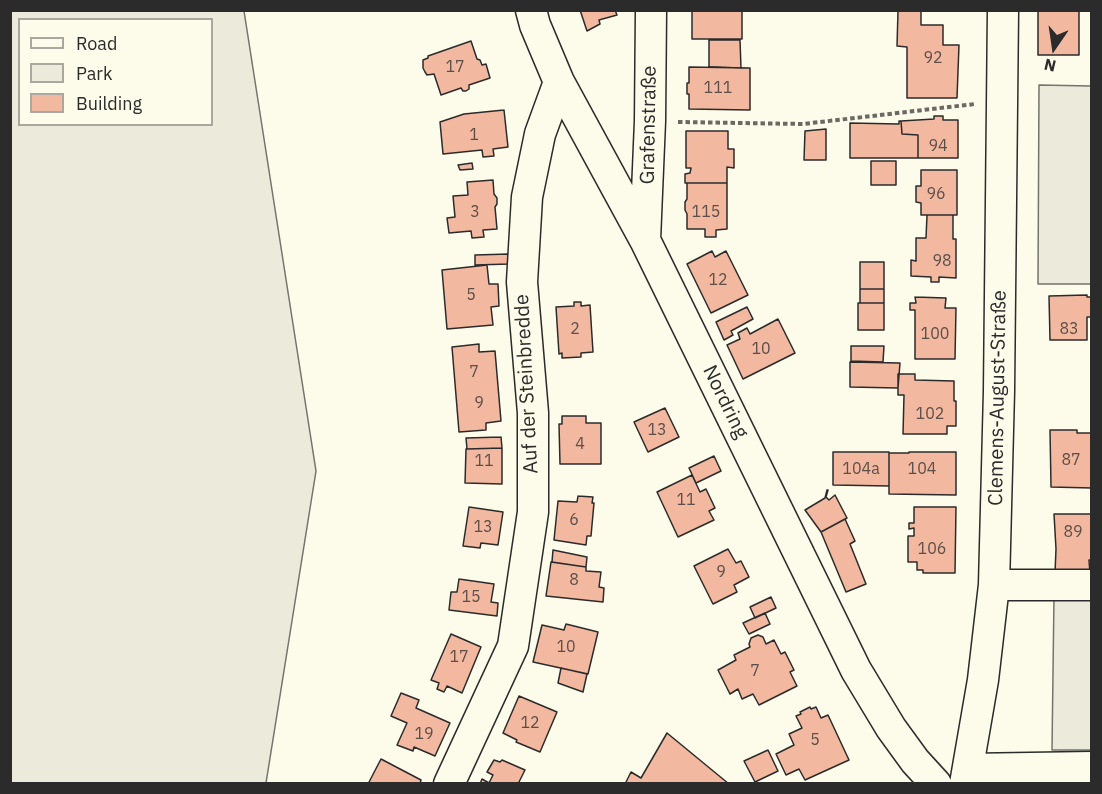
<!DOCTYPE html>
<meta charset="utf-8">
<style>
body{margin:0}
#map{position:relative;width:1102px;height:794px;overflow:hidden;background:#fdfbea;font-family:"IBM Plex Sans",sans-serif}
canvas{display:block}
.frame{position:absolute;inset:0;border:12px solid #2b2b2b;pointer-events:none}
.legend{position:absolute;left:18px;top:18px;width:195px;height:108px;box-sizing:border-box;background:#fdfbea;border:2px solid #a9a89e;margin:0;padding:8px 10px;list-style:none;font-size:18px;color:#2b2b2b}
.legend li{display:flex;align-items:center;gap:12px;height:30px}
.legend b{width:30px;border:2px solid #a9a89e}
.north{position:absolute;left:1024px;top:18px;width:60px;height:60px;-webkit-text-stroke:4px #fdfbea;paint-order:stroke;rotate:193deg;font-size:16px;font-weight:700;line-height:24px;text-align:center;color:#2b2b2b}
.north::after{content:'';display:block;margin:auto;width:21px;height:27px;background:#2b2b2b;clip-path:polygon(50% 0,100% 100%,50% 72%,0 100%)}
</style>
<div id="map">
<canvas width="1102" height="794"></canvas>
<div class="frame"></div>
<ul class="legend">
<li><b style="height:8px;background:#fdfbea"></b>Road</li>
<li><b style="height:16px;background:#ecebdb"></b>Park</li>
<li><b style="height:16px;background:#f2b8a0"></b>Building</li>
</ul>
<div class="north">N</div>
</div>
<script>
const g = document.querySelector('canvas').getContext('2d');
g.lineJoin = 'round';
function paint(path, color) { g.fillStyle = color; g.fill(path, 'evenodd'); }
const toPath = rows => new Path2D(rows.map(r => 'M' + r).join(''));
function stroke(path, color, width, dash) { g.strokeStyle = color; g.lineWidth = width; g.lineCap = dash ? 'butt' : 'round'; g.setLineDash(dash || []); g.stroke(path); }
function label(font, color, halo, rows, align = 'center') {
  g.font = font + ' "IBM Plex Sans",sans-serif'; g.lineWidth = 4.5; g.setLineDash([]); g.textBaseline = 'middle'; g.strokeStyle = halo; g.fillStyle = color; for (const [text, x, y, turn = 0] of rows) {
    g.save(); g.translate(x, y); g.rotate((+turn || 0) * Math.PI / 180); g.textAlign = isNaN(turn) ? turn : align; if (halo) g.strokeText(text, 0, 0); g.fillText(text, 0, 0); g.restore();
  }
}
const green = toPath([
 [10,11,244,11,316,471,266,783,11,783,10,11],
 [20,20,212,20,212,124,20,124,20,20],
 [1054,596,1091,596,1091,750,1052,750,1054,596]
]);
const parking = toPath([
 [1039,85,1091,86,1091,284,1038,284,1039,85]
]);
const building = toPath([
 [580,10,615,10,617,15,599,20,600,24,587,31,580,10],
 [692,10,742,10,742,39,692,39,692,10],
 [1038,10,1079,10,1079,55,1038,55,1038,10],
 [898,11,921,11,921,25,943,25,943,45,959,45,957,98,907,98,907,47,897,46,898,11],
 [709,40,740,40,741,68,709,67,709,40],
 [471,41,477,59,480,60,482,65,486,64,490,78,469,85,469,89,466,91,463,91,461,88,441,95,434,74,427,75,425,72,423,68,423,60,428,58,428,56,471,41],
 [689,67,750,68,750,110,689,109,689,94,687,94,687,83,689,83,689,67],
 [504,110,508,147,493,149,494,156,483,157,482,150,443,154,440,122,464,114,504,110],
 [934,116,943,116,943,120,958,120,958,158,918,158,918,135,902,134,901,121,934,119,934,116],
 [899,121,901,121,902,134,918,135,918,158,850,158,850,123,899,124,899,121],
 [826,129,826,160,804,160,805,131,826,129],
 [686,131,728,131,728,149,734,149,734,168,727,167,727,183,685,183,685,174,690,173,691,168,686,168,686,131],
 [871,161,896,161,896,185,871,185,871,161],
 [472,163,473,169,460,170,458,165,472,163],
 [921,170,957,170,957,215,921,215,921,203,916,202,916,186,921,186,921,170],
 [493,180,494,194,497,198,497,204,495,207,497,229,483,230,484,237,472,238,471,231,449,233,447,218,455,217,453,196,468,195,467,182,493,180],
 [687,183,727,183,727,229,716,230,716,237,705,237,705,229,687,229,687,214,685,210,685,202,687,199,687,183],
 [927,215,953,215,953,239,956,239,956,278,939,277,939,282,931,282,931,277,911,276,911,260,916,261,916,238,926,238,927,215],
 [712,251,715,257,726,251,748,295,711,313,687,264,712,251],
 [509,254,509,264,475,265,475,255,509,254],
 [860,262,884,262,884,289,860,289,860,262],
 [487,265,489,284,498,284,499,306,491,307,493,325,447,329,442,270,487,265],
 [860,289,884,289,884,303,860,303,860,289],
 [1087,295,1087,297,1092,297,1092,317,1087,317,1087,340,1050,340,1049,296,1087,295],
 [915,297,946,298,945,308,956,308,955,359,915,359,915,310,910,310,910,303,916,303,915,297],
 [574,302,581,302,581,306,590,305,593,352,581,353,581,357,562,358,562,353,559,354,556,307,574,306,574,302],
 [858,303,884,303,884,330,858,330,858,303],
 [747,307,753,319,731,331,733,335,724,340,716,322,747,307],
 [778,319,795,353,743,379,727,345,740,339,738,333,747,328,750,334,778,319],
 [479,344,479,352,495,351,501,421,486,423,486,430,459,432,452,347,479,344],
 [851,346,884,346,883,362,851,361,851,346],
 [850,362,900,363,898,388,850,387,850,362],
 [898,374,915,374,915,380,954,381,954,401,956,401,956,426,947,426,947,434,903,434,904,395,898,395,898,374],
 [665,408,679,437,648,452,634,422,665,408],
 [562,416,586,416,586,423,601,423,601,464,560,464,559,424,562,424,562,416],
 [1050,430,1077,430,1077,433,1092,433,1092,488,1051,487,1050,430],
 [501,437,502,448,467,449,466,438,501,437],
 [502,448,502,484,465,483,466,449,502,448],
 [833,452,889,452,889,486,833,485,833,452],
 [909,452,956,452,956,495,889,494,889,453,909,453,909,452],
 [714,456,721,471,696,483,689,468,714,456],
 [692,475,700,492,706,489,715,508,709,511,714,520,678,537,657,492,692,475],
 [827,490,828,490,826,497,829,500,835,495,847,518,821,532,805,510,825,498,827,490],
 [578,496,593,497,592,503,594,503,591,536,587,536,586,545,554,540,558,501,577,502,578,496],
 [469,507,503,512,498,545,481,543,480,548,463,546,469,507],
 [914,507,956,507,955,573,923,573,923,570,917,570,917,562,908,562,908,536,914,536,914,528,909,529,909,523,914,523,914,507],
 [1054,514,1092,514,1092,560,1089,560,1090,574,1055,573,1056,549,1054,514],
 [845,519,855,541,850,544,866,584,846,592,821,532,845,519],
 [728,549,736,563,741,561,749,577,734,585,737,592,713,604,694,566,728,549],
 [553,550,587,557,586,567,552,562,553,550],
 [551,562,586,567,586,571,601,572,599,587,604,588,603,602,546,596,551,562],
 [459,579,494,584,491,602,498,603,497,616,449,610,451,592,457,592,459,579],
 [771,597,776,608,755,618,750,607,771,597],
 [765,613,770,624,749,634,743,623,765,613],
 [566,624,598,632,588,674,533,662,542,625,564,630,566,624],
 [451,634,481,647,462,693,447,686,444,692,437,689,439,683,431,680,451,634],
 [758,635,763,637,766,644,774,640,781,654,785,652,794,670,790,672,797,686,759,705,753,694,742,699,738,689,730,694,718,670,736,660,734,655,750,647,749,644,751,638,758,635],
 [561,668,587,674,583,692,558,683,561,668],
 [401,693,419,700,416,708,450,723,435,756,414,747,413,751,397,745,407,723,391,716,401,693],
 [519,696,557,712,540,752,516,742,517,740,503,733,519,696],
 [810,707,811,709,816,707,821,718,828,715,849,760,805,780,799,769,786,775,776,754,794,745,789,734,802,728,796,716,801,714,800,712,810,707],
 [667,733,729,784,625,784,631,772,641,778,667,733],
 [768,750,778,771,755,782,744,761,768,750],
 [381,759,421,780,420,784,368,784,381,759],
 [494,760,500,762,502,760,525,770,518,784,480,784,482,779,489,783,493,775,487,772,494,760]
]);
const path = toPath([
 [678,122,803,124,975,104]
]);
const minor = toPath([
 [531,10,535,25,559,82,645,240,856,670,891,728,915,761,936,784],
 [645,240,650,121,651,10],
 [994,585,1092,585],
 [968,769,1092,767],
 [449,784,513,646,533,512,533,413,522,282,527,197,540,134,559,82],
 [965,784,983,680,994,585,999,391,1003,10]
]);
const numberNames = [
 ["92",933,58],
 ["17",455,67],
 ["111",718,88],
 ["1",474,135],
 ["94",938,146],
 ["96",936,194],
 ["3",475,212],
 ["115",706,212],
 ["98",942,261],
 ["12",718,280],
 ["5",471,295],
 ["2",575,329],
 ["83",1069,329],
 ["100",935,334],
 ["10",761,349],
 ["7",474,372],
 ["9",479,403],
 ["102",930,414],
 ["13",657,430],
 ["4",580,444],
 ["87",1071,460],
 ["11",484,461],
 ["104a",861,469],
 ["104",922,469],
 ["11",686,500],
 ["6",574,520],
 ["13",483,527],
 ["89",1073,532],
 ["106",932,549],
 ["9",721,572],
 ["8",574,580],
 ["15",471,597],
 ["10",566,647],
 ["17",459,657],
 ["7",755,671],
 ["12",530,723],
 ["19",424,734],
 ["5",815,740]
];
const streetNames = [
 ["Grafenstraße",649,125,-89],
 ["Auf der Steinbredde",527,384,-93],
 ["Clemens-August-Straße",998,398,-89],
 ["Nordring",725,402,64]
];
paint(green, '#ecebdb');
stroke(green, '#74746e', 1.5);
paint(parking, '#eceadb');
stroke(parking, '#74746e', 1.5);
paint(building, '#f2b8a0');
stroke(building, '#2b2b2b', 1.5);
stroke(minor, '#2b2b2b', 33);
stroke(path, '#6a6964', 4, [4.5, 3]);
stroke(minor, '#fdfbea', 30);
label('16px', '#5d4e48', null, numberNames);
label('20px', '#2b2b2b', '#fdfbea', streetNames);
</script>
